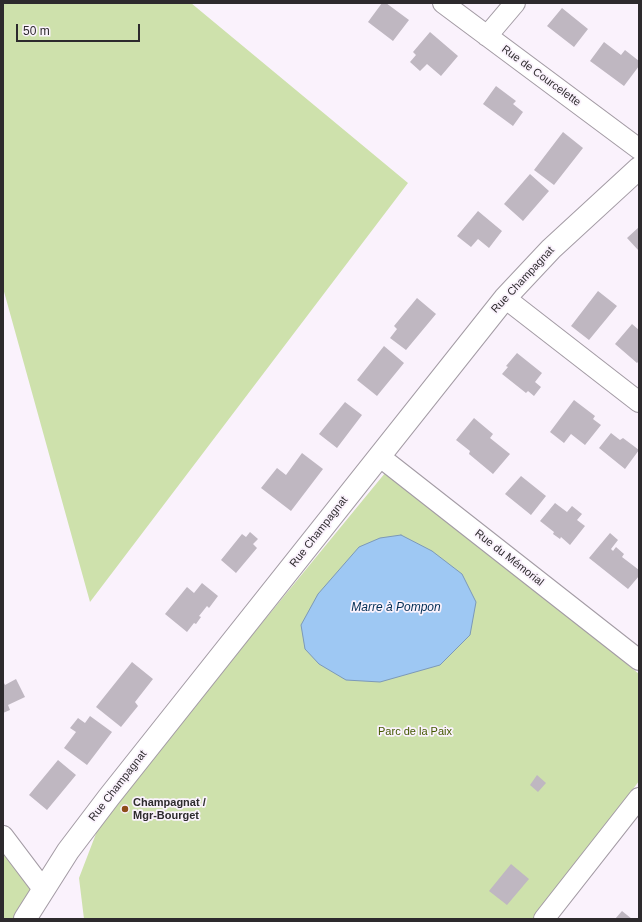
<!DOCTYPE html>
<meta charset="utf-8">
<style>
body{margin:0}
#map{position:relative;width:642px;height:922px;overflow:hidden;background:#faf2fc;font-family:Arial,sans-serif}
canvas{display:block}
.frame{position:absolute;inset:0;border:4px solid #2d2a2d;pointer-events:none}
.scale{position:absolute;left:16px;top:24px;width:124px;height:18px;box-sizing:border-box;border:2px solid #2d2a2d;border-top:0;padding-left:5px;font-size:12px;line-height:14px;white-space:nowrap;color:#2d2a2d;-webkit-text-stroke:3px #faf2fc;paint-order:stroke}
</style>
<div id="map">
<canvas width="642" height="922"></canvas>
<div class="frame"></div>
<div class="scale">50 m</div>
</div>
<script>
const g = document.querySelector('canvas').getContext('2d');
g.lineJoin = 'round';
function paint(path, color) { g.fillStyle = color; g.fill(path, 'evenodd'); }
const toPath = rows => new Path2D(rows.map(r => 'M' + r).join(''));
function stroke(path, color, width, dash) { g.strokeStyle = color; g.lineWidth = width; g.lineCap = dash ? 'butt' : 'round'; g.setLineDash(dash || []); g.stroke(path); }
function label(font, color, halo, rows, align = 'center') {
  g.font = font + ' Arial,sans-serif'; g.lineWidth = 3.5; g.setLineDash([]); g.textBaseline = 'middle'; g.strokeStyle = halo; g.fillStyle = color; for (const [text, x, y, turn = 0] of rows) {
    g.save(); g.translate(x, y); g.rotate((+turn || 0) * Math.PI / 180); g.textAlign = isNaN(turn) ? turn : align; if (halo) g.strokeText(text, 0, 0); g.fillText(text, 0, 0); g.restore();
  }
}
const green = toPath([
 [3,3,191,3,408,183,90,602,3,288],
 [390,467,639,674,639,781,537,919,84,919,79,878,102,818],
 [3,836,43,889,25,919,3,919]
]);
const water = toPath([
 [401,535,432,551,462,574,476,602,470,635,440,665,380,682,346,680,319,664,305,649,301,625,318,594,359,547,380,538,401,535]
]);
const building = toPath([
 [382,3,386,3,409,20,393,41,368,22],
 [562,8,588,29,574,47,547,26],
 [430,32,458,56,441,76,427,64,420,71,410,62,416,55,413,52],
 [604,42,621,55,625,50,639,61,639,66,624,86,590,61],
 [496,86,516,101,513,104,523,112,513,126,483,104],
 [563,132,583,148,554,185,534,170],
 [530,174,549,191,523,221,504,204],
 [478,211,502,231,489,248,478,239,471,247,457,236],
 [639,227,639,251,627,238],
 [598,291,617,306,589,340,571,326],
 [417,298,436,314,406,350,390,338,397,329,394,326],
 [632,324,639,330,639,361,637,363,615,344],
 [384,346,404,363,377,396,357,380],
 [517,353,542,373,535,382,541,387,534,396,528,391,526,393,502,374,508,367,506,366],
 [574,400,595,416,593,419,601,425,585,445,571,434,564,443,550,432],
 [345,402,362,415,337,448,319,434],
 [474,418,493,434,490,438,510,454,493,474,469,454,470,451,456,440],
 [611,433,620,440,623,438,639,450,625,469,599,448],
 [302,453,323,469,291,511,261,488,277,468,286,475],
 [521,476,546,496,531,515,505,494],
 [555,503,567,512,572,506,582,514,577,520,585,526,570,545,561,537,560,539,553,534,554,532,540,521],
 [250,532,258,539,253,544,257,548,236,573,221,560,242,534,246,537],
 [610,533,618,540,611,549,613,551,616,547,624,554,622,557,639,570,639,576,628,589,589,558],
 [202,583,218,596,209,608,207,606,199,616,201,617,196,624,194,623,187,632,165,614,187,587,194,593],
 [132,662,153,679,135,702,138,706,121,727,96,707],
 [16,679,25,697,8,705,10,710,3,713,3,681,5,685],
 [90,716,112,732,87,765,64,748,76,732,70,728,78,718,85,723],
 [58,760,76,775,47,810,29,795],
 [537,775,546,783,538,792,530,785],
 [511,864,529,879,507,905,489,891],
 [622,911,632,919,615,919]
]);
const minor = toPath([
 [443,3,639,149],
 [487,36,515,3],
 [505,298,639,402],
 [379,456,639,660],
 [3,836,43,889],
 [544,919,639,798]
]);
const tertiary = toPath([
 [25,919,68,851,109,797,505,298,551,249,639,168]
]);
const markers = [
 [125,809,4,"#8d4c19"]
];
const streetNames = [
 ["Rue de Courcelette",541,76,36],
 ["Rue Champagnat",523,280,-47],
 ["Rue Champagnat",319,532,-52],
 ["Rue du Mémorial",509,558,38],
 ["Rue Champagnat",118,786,-52]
];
const parkNames = [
 ["Parc de la Paix",415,732]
];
const poiNames = [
 ["Champagnat /",133,803],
 ["Mgr-Bourget",133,816]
];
const waterNames = [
 ["Marre à Pompon",396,608]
];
paint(green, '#cee1ac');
paint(water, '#9ec8f3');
stroke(water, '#7c99b8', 1);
paint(building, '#bfb7c1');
stroke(minor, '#a39ba4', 22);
stroke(tertiary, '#a39ba4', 24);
stroke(minor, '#fff', 20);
stroke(tertiary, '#fff', 22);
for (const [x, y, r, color] of markers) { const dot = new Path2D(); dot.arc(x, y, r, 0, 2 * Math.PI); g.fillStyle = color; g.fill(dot); stroke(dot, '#faf2fc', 1.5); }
label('11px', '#2d2a2d', '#faf2fc', streetNames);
label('11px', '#455902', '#faf2fc', parkNames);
label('bold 11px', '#2d2a2d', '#faf2fc', poiNames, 'left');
label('italic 12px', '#002d53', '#faf2fc', waterNames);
</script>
